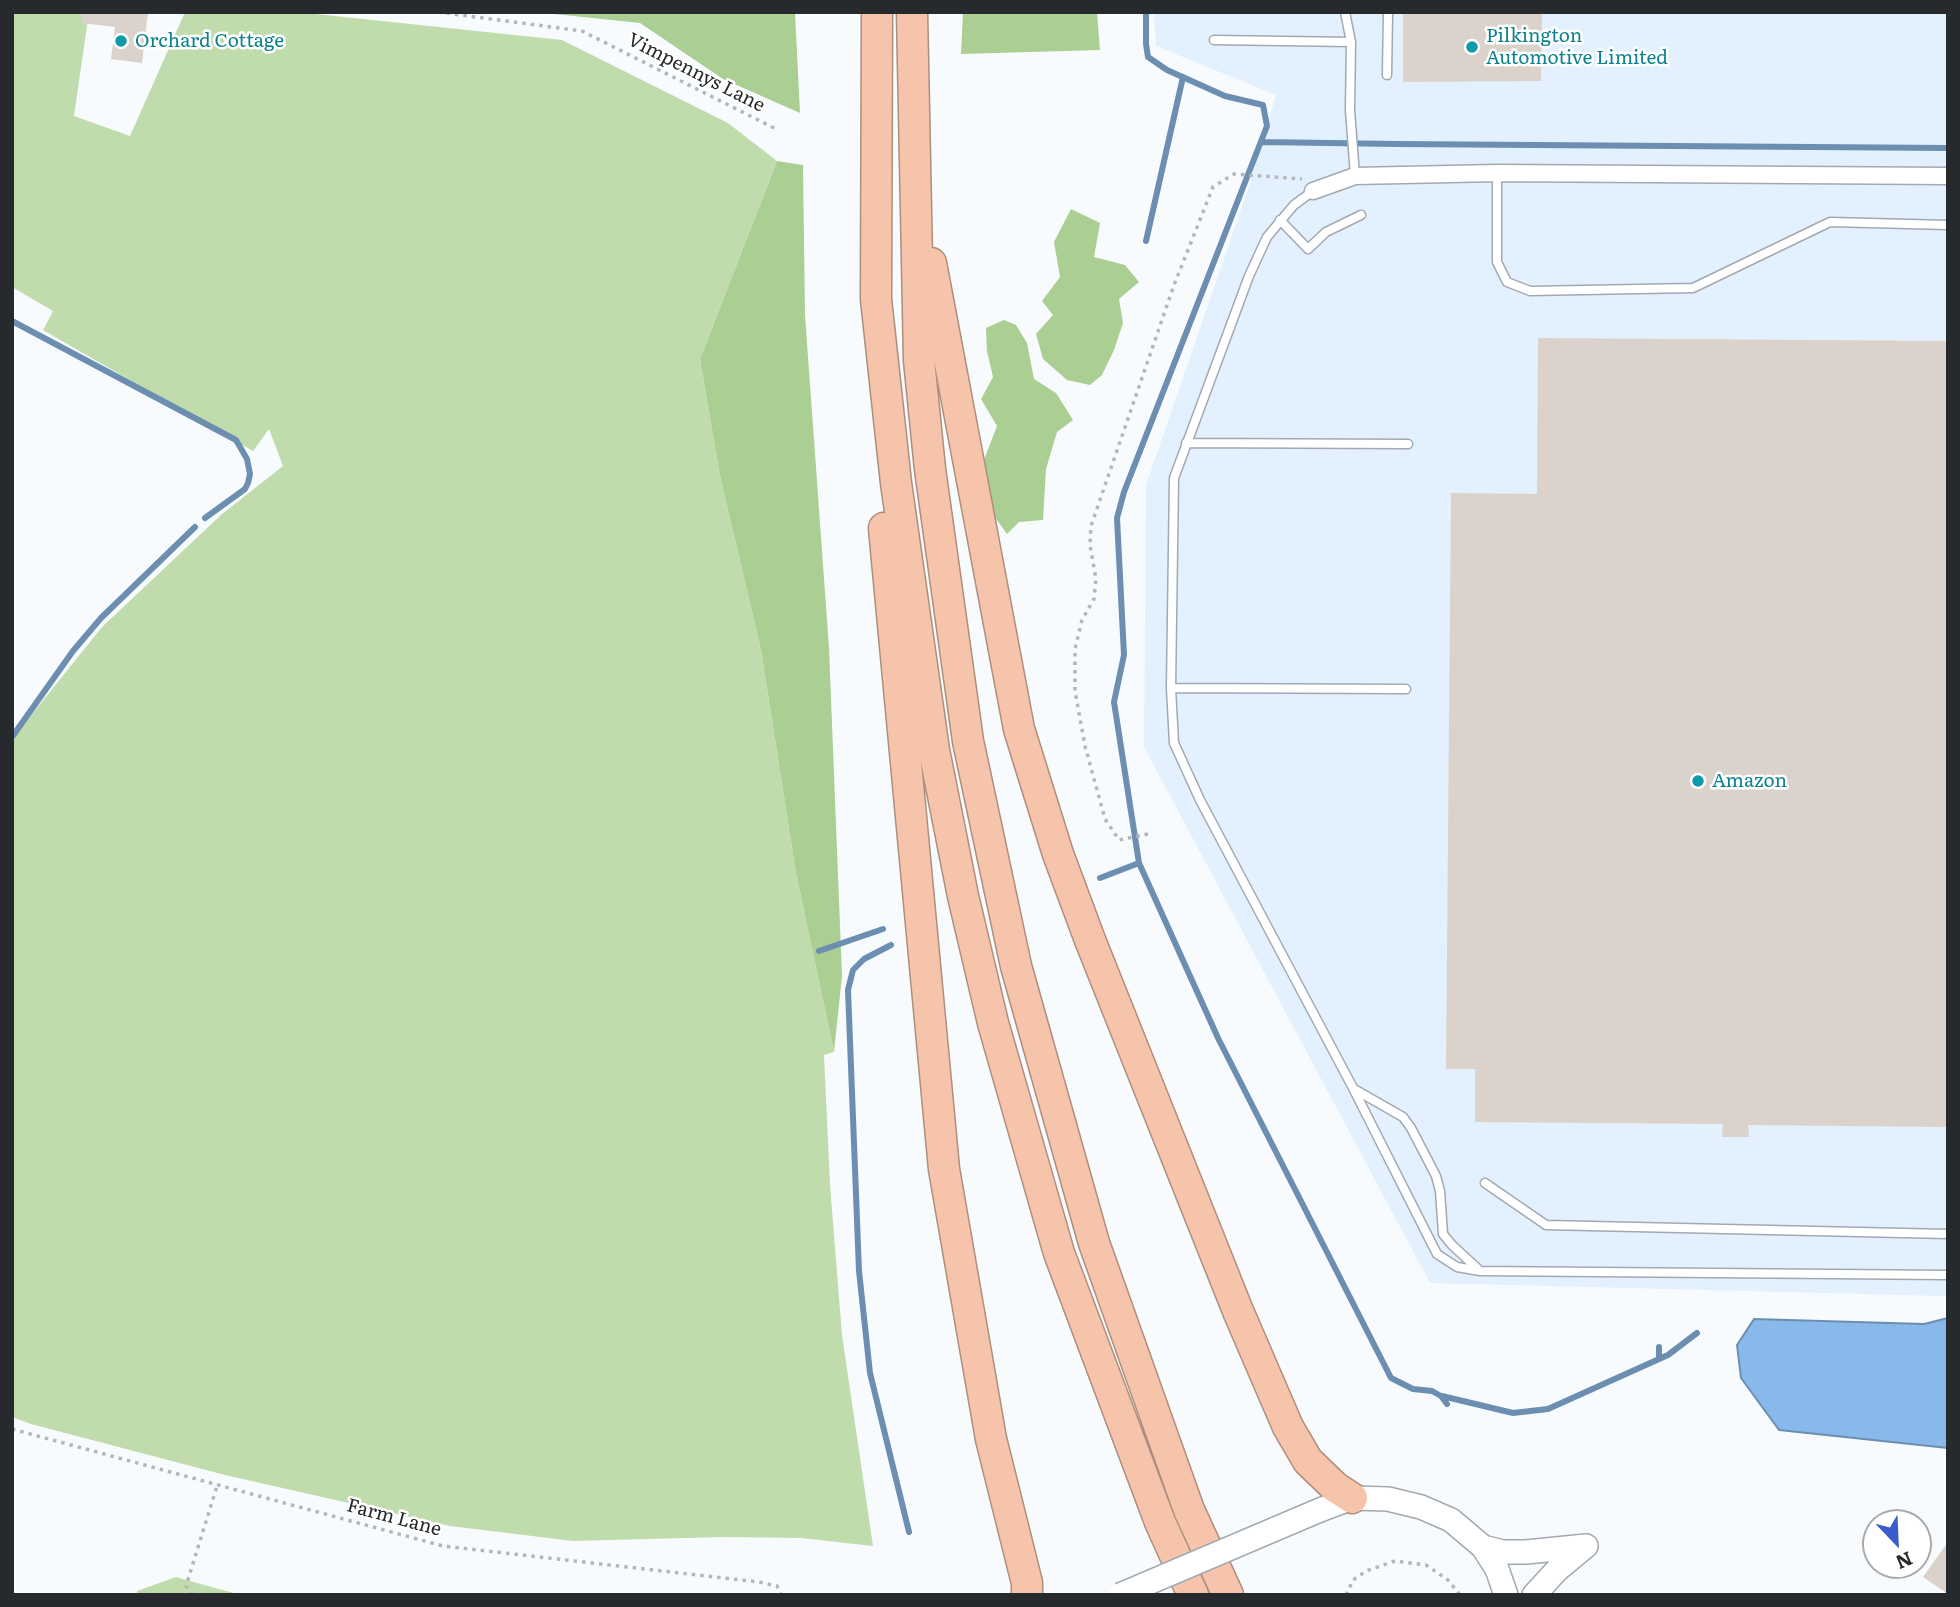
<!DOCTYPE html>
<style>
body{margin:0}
#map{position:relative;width:1960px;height:1607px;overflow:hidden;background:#f8fbfe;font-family:Literata,serif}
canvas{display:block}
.frame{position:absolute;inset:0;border:14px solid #272a2c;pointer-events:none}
.north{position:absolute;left:1862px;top:1509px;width:70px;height:70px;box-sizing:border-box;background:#fff;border:2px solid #a9aaab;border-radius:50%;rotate:157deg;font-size:19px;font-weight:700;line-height:28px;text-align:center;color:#272a2c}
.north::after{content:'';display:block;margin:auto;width:24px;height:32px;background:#3a5dce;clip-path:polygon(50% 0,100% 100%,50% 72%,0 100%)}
</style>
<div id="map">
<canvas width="1960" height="1607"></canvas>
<div class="frame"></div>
<div class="north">N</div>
</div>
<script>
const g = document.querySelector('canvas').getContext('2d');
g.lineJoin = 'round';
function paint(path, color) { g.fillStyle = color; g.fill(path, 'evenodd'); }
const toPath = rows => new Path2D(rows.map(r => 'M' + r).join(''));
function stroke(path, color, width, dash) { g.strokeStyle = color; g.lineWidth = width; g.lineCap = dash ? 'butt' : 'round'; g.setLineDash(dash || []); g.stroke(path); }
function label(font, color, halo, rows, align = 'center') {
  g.font = font + ' Literata,serif'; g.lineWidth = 5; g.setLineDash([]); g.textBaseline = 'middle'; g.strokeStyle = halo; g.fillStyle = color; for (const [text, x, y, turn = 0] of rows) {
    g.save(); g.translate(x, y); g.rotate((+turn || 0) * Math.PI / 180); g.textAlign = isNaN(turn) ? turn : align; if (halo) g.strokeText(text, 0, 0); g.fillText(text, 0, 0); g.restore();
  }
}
const built = toPath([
 [1154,12,1948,12,1948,1294,1942,1296,1430,1283,1144,747,1146,485,1250,183,1276,95,1156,46]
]);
const green = toPath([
 [12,12,89,12,74,116,130,136,185,12,297,12,562,40,728,123,777,161,700,359,720,476,761,650,796,873,834,1052,824,1055,830,1185,842,1335,873,1546,801,1538,724,1537,573,1541,450,1526,225,1475,31,1424,12,1417,12,739,102,627,222,514,283,466,269,429,253,451,43,330,53,311,12,287],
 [176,1577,197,1583,241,1595,137,1595,137,1591]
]);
const forest = toPath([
 [535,12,795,12,800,113,723,79,640,23],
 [963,12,1097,12,1100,50,961,54],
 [777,161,803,165,805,315,829,648,842,976,834,1052,796,873,761,650,720,476,700,359],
 [1071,209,1100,223,1094,257,1125,265,1139,282,1119,299,1123,323,1114,350,1102,375,1090,385,1067,380,1043,359,1036,334,1053,315,1042,301,1060,277,1054,242],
 [1004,320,1016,325,1027,343,1034,379,1056,393,1073,420,1057,432,1046,469,1043,520,1019,522,1007,534,994,516,982,465,997,426,981,399,993,377,987,351,986,328]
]);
const water = toPath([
 [1948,1318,1948,1448,1779,1430,1741,1378,1737,1345,1754,1319,1924,1324,1948,1318]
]);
const stream = toPath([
 [1146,12,1146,44,1148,57,1167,70,1225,96,1263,105,1267,126,1124,492,1117,518,1124,655,1114,702,1139,863,1218,1038,1391,1378,1413,1389,1432,1391,1441,1396,1447,1404],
 [1261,142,1397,144,1948,148],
 [1146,241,1183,77],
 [12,321,236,440,247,459,250,474,248,483,245,489,205,518],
 [12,737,73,651,101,618,195,527],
 [1100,878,1139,863],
 [891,945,864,959,853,970,848,990,859,1271,870,1373,909,1532],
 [819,951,883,929],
 [1659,1347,1659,1358],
 [1442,1396,1513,1413,1548,1409,1668,1355,1697,1333]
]);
const building = toPath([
 [81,12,148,12,142,63,111,59,115,27,81,23],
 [1403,12,1542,12,1541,81,1403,82],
 [1538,338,1948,341,1948,1127,1748,1125,1749,1137,1722,1137,1723,1124,1475,1122,1475,1069,1446,1069,1451,493,1537,494],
 [1948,1542,1948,1594,1923,1577]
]);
const path = toPath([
 [438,12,582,31,776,129],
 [1148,834,1119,840,1105,819,1085,746,1075,691,1075,649,1082,620,1094,599,1096,579,1090,545,1091,526,1174,285,1213,187,1234,174,1302,179],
 [12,1429,443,1546,759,1582,777,1586,781,1595],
 [193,1595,186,1586,217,1486],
 [1346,1595,1353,1580,1366,1571,1395,1561,1426,1565,1448,1580,1460,1595]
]);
const lane = toPath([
 [1345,12,1351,42,1350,110,1355,176],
 [1214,40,1351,42],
 [1387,75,1388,12],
 [1497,173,1497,262,1507,282,1530,291,1693,288,1830,222,1948,225],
 [1313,191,1294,205,1267,237,1249,276,1174,478,1171,688,1174,743,1200,800,1353,1088,1437,1254,1457,1267,1480,1271,1948,1275],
 [1280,220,1308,249,1326,232,1361,215],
 [1186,443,1408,444],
 [1171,688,1406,689],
 [1354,1089,1403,1117,1411,1128,1436,1176,1440,1191,1443,1234,1452,1245,1478,1269],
 [1485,1183,1546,1225,1948,1234]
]);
const street = toPath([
 [1313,191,1355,176,1497,173,1948,176]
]);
const secondary = toPath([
 [1320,1510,1352,1498,1388,1499,1421,1507,1451,1520,1483,1547,1497,1569,1506,1595],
 [1483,1547,1503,1552,1526,1552,1586,1546],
 [1534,1595,1557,1570,1586,1546]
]);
const highway = toPath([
 [877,12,876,299,896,483,934,750,963,896,993,1023,1059,1253,1160,1522,1193,1595],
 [912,12,919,360,930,469,968,741,1016,966,1094,1243,1189,1510,1228,1595],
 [931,263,1019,729,1058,854,1090,940,1238,1311,1288,1427,1308,1461,1335,1487,1352,1498],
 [884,528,944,1169,991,1439,1027,1583,1027,1595]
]);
const secondaryBridge = toPath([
 [1120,1595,1320,1510]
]);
const markers = [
 [121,41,7,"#0f9aa8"],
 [1472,47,7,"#0f9aa8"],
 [1698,781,7,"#0f9aa8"]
];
const cultureNames = [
 ["Pilkington",1486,36],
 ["Automotive Limited",1486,58],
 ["Orchard Cottage",135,41],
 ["Amazon",1712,781]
];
const streetNames = [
 ["Vimpennys Lane",696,73,27],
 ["Farm Lane",394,1518,15]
];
paint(built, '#e3f0fd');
paint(green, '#c0dcad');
paint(forest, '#abce93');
paint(water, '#88b9ea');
stroke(water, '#6b8eb1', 2);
stroke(stream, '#6b8eb1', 6);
paint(building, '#dad2cb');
stroke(lane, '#a2a9b0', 11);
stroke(street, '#a2a9b0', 19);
stroke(secondary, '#a2a9b0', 26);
stroke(highway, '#ae8e7e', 33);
stroke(path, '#b4b7b9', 3.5, [3.5, 5]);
stroke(lane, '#fff', 8);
stroke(street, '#fff', 16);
stroke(secondary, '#fff', 23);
stroke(highway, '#f6c4aa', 30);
stroke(secondaryBridge, '#a2a9b0', 26, []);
stroke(secondaryBridge, '#fff', 23);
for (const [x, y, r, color] of markers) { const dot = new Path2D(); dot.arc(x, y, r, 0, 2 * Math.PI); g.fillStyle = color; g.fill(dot); stroke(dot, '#fff', 2.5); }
label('19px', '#0d838f', '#fff', cultureNames, 'left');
label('19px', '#272a2c', '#fff', streetNames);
</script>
